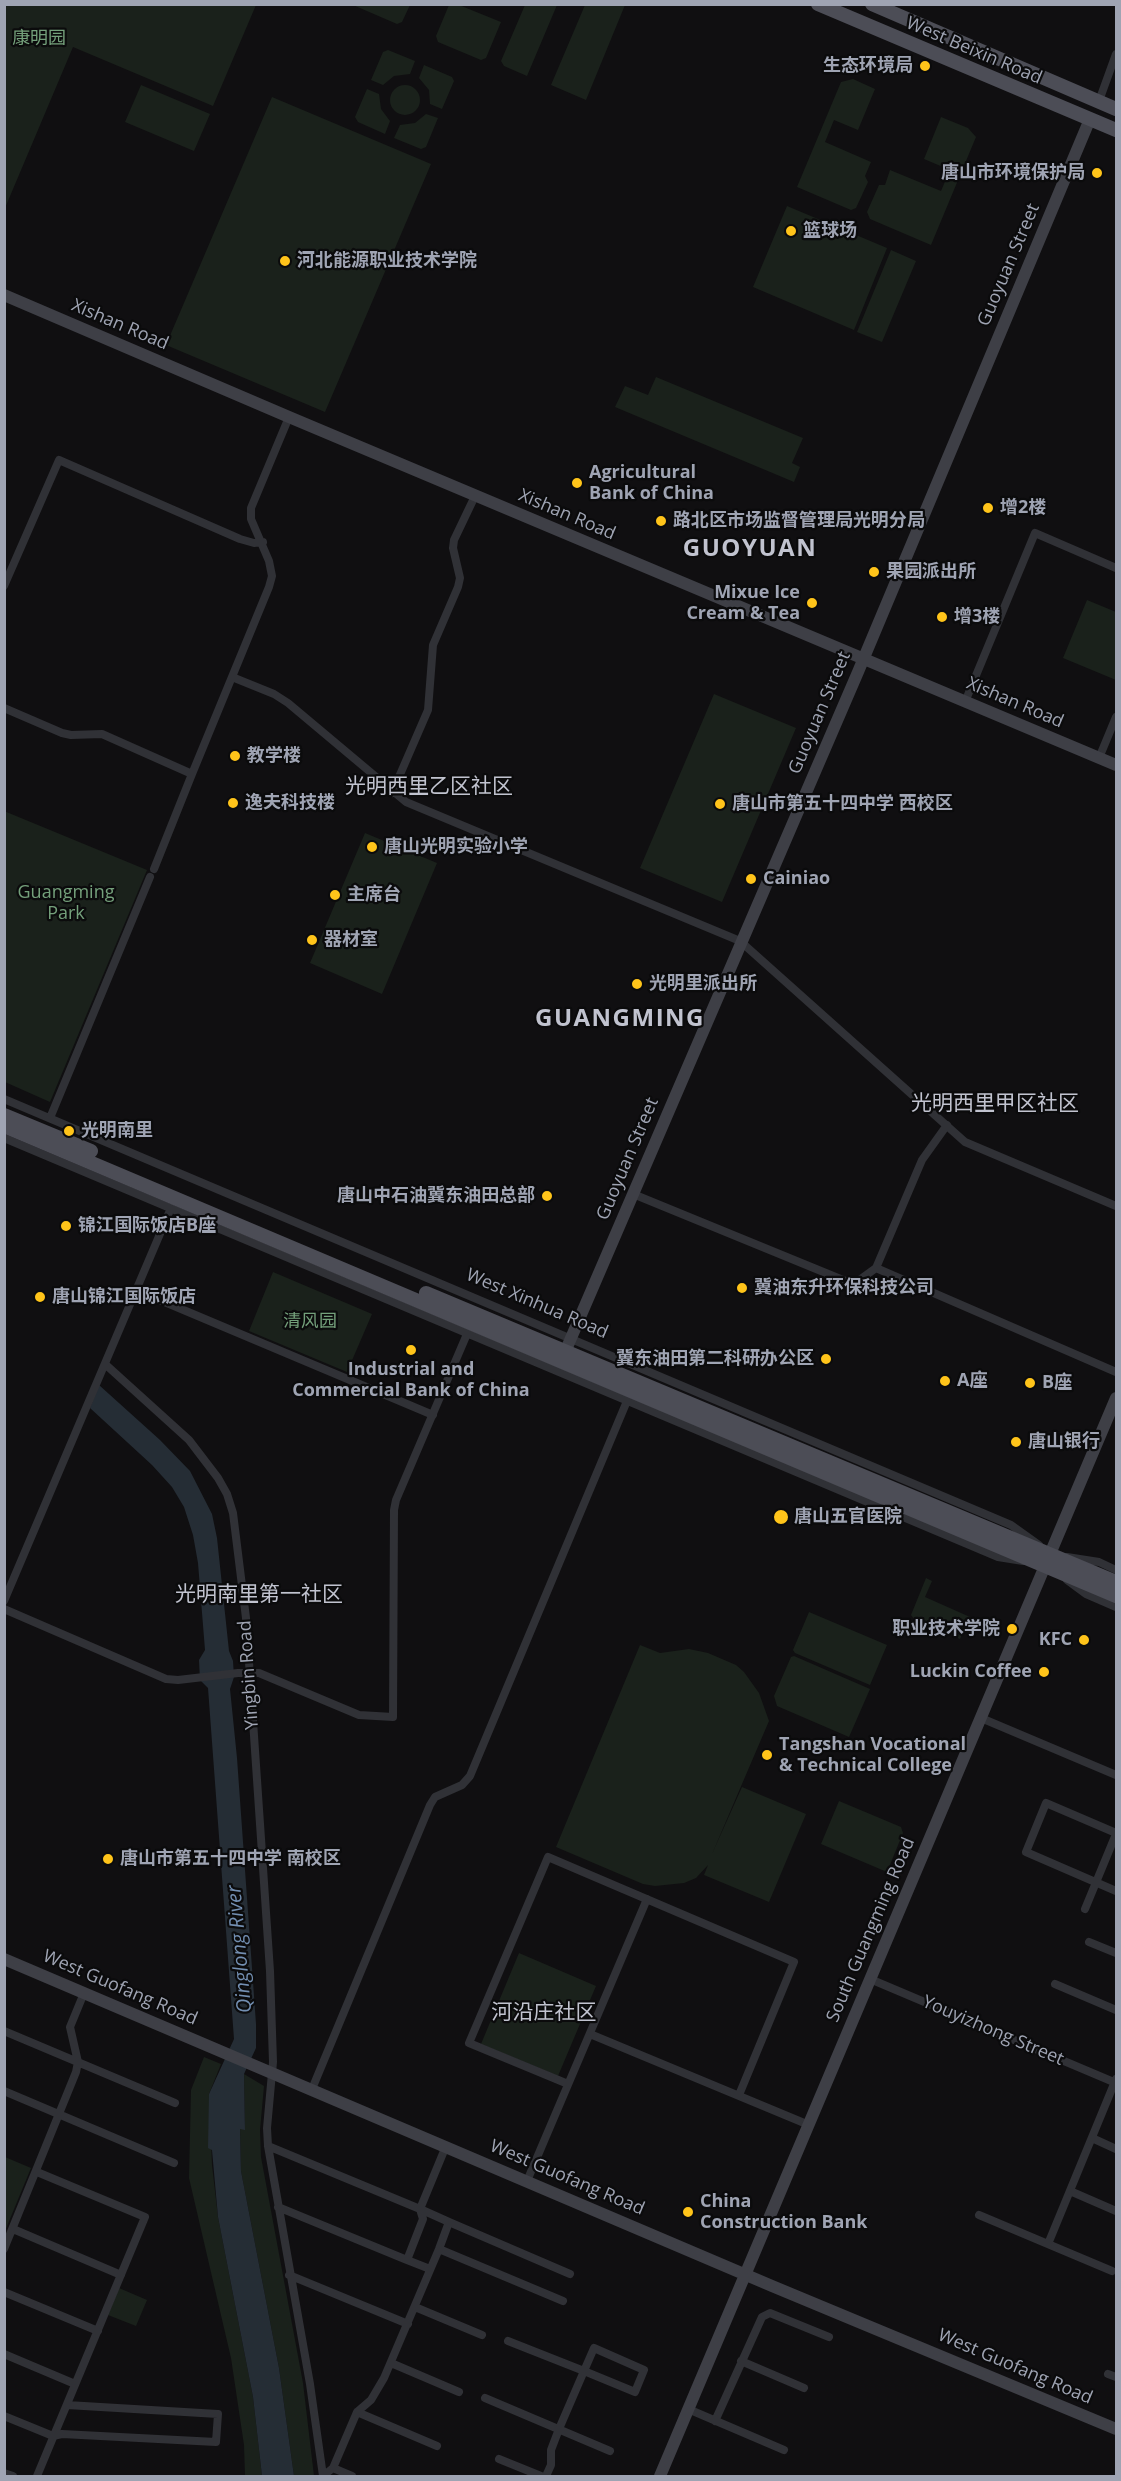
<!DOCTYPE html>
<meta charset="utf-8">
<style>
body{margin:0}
#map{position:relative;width:1121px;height:2481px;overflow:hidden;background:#100f11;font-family:"Open Sans",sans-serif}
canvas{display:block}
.frame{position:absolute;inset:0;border:6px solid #9fa4b3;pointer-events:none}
</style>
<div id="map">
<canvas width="1121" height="2481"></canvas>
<div class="frame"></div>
</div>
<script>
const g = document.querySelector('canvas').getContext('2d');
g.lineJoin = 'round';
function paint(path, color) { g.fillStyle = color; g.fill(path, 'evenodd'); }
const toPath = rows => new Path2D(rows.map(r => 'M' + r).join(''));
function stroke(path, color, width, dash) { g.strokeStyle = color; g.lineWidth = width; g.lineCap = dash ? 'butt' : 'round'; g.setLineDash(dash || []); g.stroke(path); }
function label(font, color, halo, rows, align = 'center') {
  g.font = font + ' "Open Sans","Noto Sans SC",sans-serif'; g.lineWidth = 4.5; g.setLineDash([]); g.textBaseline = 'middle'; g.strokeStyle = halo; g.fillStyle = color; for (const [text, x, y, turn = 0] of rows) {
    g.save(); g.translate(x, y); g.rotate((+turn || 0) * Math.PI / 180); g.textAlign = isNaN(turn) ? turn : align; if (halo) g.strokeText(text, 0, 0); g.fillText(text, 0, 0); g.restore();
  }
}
const green = toPath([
 [5,4,256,4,256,5,213,106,73,47,5,208],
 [353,5,410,5,402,22,397,24],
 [449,5,459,5,501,22,486,58,481,60,438,42,436,36],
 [525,5,557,5,527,76,504,66,501,61],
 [585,5,625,5,586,100,551,85],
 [388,50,415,61,410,74,394,76,383,85,371,80,383,52],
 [424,65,452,77,454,81,442,109,430,104,429,90,419,78],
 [853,79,875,89,858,130,834,120,825,142,871,162,865,176,868,182,856,208,851,210,797,187,841,82],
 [141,85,210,114,194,151,125,122],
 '390 100a15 15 0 1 1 30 0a15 15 0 1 1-30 0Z',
 [367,89,379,94,381,109,390,121,385,134,358,122,355,117],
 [272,97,431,164,325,412,166,345],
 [426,114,438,118,426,147,421,149,394,138,400,125,415,123],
 [941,117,968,128,976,137,931,245,870,219,867,212,879,185,885,185,890,170,941,191,950,170,924,159],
 [787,206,887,248,854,330,753,287],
 [891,250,916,261,882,342,857,332],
 [656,377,803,438,792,463,800,467,794,482,615,407,625,386,648,395],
 [1087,600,1116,612,1116,680,1063,658],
 [714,694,796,728,722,902,640,868],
 [4,811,147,870,50,1102,5,1082],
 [365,833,437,863,382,994,310,963],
 [273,1272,372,1314,347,1372,249,1331],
 [926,1578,932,1581,925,1597,970,1617,960,1639,914,1619,911,1615],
 [809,1612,887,1645,870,1685,795,1653,793,1650],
 [640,1645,660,1653,689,1649,708,1653,736,1665,744,1672,759,1693,769,1721,712,1854,742,1787,806,1814,769,1902,704,1875,708,1865,696,1878,684,1883,655,1886,643,1884,556,1847],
 [794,1656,870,1689,849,1737,777,1706,774,1696,791,1657],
 [839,1801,901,1827,903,1833,887,1872,821,1844],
 [519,1953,596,1986,558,2076,481,2044],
 [204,2057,221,2064,209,2094,212,2165,218,2217,253,2397,262,2476,245,2476,244,2445,231,2358,189,2178,191,2090],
 [244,2074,264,2086,260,2130,261,2157,303,2383,314,2476,294,2476,279,2368,241,2171,240,2129,245,2129],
 [5,2157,31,2168,5,2231,4,2231],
 [119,2288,147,2300,136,2326,108,2315]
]);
const water = toPath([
 [99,1385,160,1440,190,1471,212,1514,217,1538,229,1651,233,1661,234,1677,230,1689,237,1758,256,2024,256,2048,244,2074,245,2130,240,2129,241,2171,279,2368,294,2476,262,2476,253,2397,218,2217,212,2150,208,2148,209,2094,234,2039,208,1688,200,1680,199,1660,205,1650,198,1563,193,1535,184,1507,172,1487,152,1465,90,1408]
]);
const street = toPath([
 [1099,101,1116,54],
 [4,586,59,460,240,539,254,543,263,542],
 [232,677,274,694,288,703,406,802,740,941,965,1142,1116,1206],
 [965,702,1035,533,1116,568],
 [4,708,62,733,71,735,102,734,192,774,269,587,272,576,269,561,251,519,251,508,289,417],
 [1099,758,1116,717],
 [392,793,428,710,433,645,458,587,460,578,453,548,454,540,475,496],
 [154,869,192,774],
 [4,1099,1011,1525,1039,1545],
 [50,1118,150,877],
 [4,1138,998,1557,1023,1561],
 [633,1194,843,1280,850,1282,858,1281,876,1268,922,1160,947,1125],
 [876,1268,1116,1372],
 [136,1290,433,1415],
 [105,1364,189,1440,218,1478,227,1494,233,1513,246,1618,270,1971,273,2062,267,2128,268,2146,310,2384,323,2476,333,2468,357,2412,371,2400,384,2378,439,2249,449,2222,420,2209,446,2146],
 [1067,1557,1099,1562,1116,1570],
 [1067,1580,1086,1594,1116,1607],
 [4,1601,171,1208],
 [4,1609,166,1679,178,1680,238,1673,259,1673,359,1715,393,1717,394,1510,396,1500,467,1334],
 [981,1718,1116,1775],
 [1116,1833,1046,1803,1026,1852,1116,1891],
 [1085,1909,1116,1834],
 [1089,1942,1116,1953],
 [870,1979,1116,2083],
 [1055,1984,1116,2010],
 [4,2031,175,2103],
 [590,2034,809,2125],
 [568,2084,469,2043,548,1857,794,1962,739,2095],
 [312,2089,430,1805,435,1797,462,1785,470,1776,627,1401],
 [4,2091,174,2163],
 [1092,2138,1116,2149],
 [268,2146,420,2209,423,2219,407,2260,430,2269],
 [37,2172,145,2217,37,2476],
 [527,2181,647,1899],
 [1070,2191,1116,2211],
 [278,2207,407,2260],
 [979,2215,1112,2271],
 [449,2222,570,2274],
 [13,2229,121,2275],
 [1048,2244,1116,2079],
 [4,2249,76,2072,78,2062,70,2027,84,1993],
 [439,2249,563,2301],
 [289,2275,408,2324],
 [4,2292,98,2331],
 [415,2307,482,2335],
 [508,2341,584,2371,635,2392,644,2370,594,2348,584,2371,559,2429,551,2450,551,2465,546,2476],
 [4,2354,75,2384],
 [741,2361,804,2388],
 [391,2363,459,2392],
 [1108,2374,1116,2377],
 [485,2398,610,2451],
 [688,2409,784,2450],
 [357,2412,437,2446],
 [4,2416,53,2436,62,2434,216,2442,218,2414,67,2405],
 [715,2421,762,2317,770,2313,829,2337],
 [499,2459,541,2476],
 [333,2468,352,2476],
 [4,2473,13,2476]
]);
const secondary = toPath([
 [4,295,289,417,1116,765],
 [565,1352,858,672,1090,119],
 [4,1959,772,2286,1116,2429],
 [660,2476,1116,1398]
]);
const primary = toPath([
 [818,4,1116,130],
 [872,4,1116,109],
 [4,1115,91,1151],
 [4,1126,1116,1596],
 [426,1293,1116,1582]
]);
const markers = [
 [925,66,6,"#ffc41a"],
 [1097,173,6,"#ffc41a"],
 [791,231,6,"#ffc41a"],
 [285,261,6,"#ffc41a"],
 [577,483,6,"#ffc41a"],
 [988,508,6,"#ffc41a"],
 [661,521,6,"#ffc41a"],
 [874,572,6,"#ffc41a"],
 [812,603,6,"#ffc41a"],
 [942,617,6,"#ffc41a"],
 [235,756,6,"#ffc41a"],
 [233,803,6,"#ffc41a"],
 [720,804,6,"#ffc41a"],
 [372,847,6,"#ffc41a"],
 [751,879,6,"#ffc41a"],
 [335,895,6,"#ffc41a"],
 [312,940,6,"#ffc41a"],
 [637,984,6,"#ffc41a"],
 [69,1131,6,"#ffc41a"],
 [547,1196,6,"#ffc41a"],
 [66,1226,6,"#ffc41a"],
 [742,1288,6,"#ffc41a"],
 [40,1297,6,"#ffc41a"],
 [411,1350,6,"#ffc41a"],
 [826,1359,6,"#ffc41a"],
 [945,1381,6,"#ffc41a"],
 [1030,1383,6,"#ffc41a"],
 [1016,1442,6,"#ffc41a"],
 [781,1517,8,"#ffc41a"],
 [1012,1629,6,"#ffc41a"],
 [1084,1640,6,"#ffc41a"],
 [1044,1672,6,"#ffc41a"],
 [767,1755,6,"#ffc41a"],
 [108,1859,6,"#ffc41a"],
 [688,2212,6,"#ffc41a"]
];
const parkNames = [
 ["康明园",39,39],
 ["Guangming",66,893],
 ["Park",66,914],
 ["清风园",310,1322]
];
const streetNames = [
 ["West Beixin Road",974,51,23],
 ["Guoyuan Street",1009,265,-67],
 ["Xishan Road",120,325,23],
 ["Xishan Road",567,515,23],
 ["Xishan Road",1015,703,23],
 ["Guoyuan Street",820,713,-67],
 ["Guoyuan Street",628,1159,-67],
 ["West Xinhua Road",537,1304,23],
 ["Yingbin Road",249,1675,-94],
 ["South Guangming Road",871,1930,-67],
 ["West Guofang Road",120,1988,23],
 ["Youyizhong Street",993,2031,23],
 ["West Guofang Road",567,2178,23],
 ["West Guofang Road",1015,2367,23]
];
const poiNames = [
 ["生态环境局",913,66,"right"],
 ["唐山市环境保护局",1085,173,"right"],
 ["篮球场",803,231],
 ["河北能源职业技术学院",297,261],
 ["Agricultural",589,473],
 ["Bank of China",589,494],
 ["增2楼",1000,508],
 ["路北区市场监督管理局光明分局",673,521],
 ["果园派出所",886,572],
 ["Mixue Ice",800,593,"right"],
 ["Cream & Tea",800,614,"right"],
 ["增3楼",954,617],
 ["教学楼",247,756],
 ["逸夫科技楼",245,803],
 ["唐山市第五十四中学 西校区",732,804],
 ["唐山光明实验小学",384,847],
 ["Cainiao",763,879],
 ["主席台",347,895],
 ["器材室",324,940],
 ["光明里派出所",649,984],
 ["光明南里",81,1131],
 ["唐山中石油冀东油田总部",535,1196,"right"],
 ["锦江国际饭店B座",78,1226],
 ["冀油东升环保科技公司",754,1288],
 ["唐山锦江国际饭店",52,1297],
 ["冀东油田第二科研办公区",814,1359,"right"],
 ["Industrial and",411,1370,"center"],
 ["Commercial Bank of China",411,1391,"center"],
 ["A座",957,1381],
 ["B座",1042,1383],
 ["唐山银行",1028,1442],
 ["唐山五官医院",794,1517],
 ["职业技术学院",1000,1629,"right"],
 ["KFC",1072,1640,"right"],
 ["Luckin Coffee",1032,1672,"right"],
 ["Tangshan Vocational",779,1745],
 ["& Technical College",779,1766],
 ["唐山市第五十四中学 南校区",120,1859],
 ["China",700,2202],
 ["Construction Bank",700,2223]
];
const waterNames = [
 ["Qinglong River",240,1949,-95]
];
const quarterNames = [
 ["光明西里乙区社区",429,787],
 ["光明西里甲区社区",995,1104],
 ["光明南里第一社区",259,1595],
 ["河沿庄社区",544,2013]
];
const districtNames = [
 ["GUOYUAN",750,549],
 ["GUANGMING",620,1019]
];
paint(green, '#1a211b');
paint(water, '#252d35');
stroke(street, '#303136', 8);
stroke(secondary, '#3e3f46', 12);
stroke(primary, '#4c4d56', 14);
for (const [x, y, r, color] of markers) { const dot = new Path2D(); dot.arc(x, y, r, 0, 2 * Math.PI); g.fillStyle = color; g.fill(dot); stroke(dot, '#0b0b0c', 2); }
label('18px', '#74a07b', '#0b0b0c', parkNames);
label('18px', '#9fa4b3', '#0b0b0c', streetNames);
label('bold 18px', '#9fa4b3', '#0b0b0c', poiNames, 'left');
label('italic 20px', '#738fb2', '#0b0b0c', waterNames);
label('21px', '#c1c3cf', '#0b0b0c', quarterNames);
g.letterSpacing = '1.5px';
label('bold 24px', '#c1c3cf', '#0b0b0c', districtNames);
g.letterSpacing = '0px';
</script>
